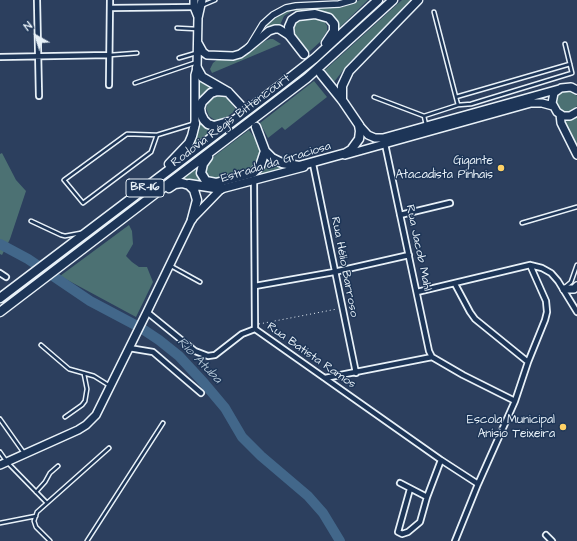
<!DOCTYPE html>
<meta charset="utf-8">
<style>
body{margin:0}
#map{position:relative;width:577px;height:541px;overflow:hidden;background:#2c3f5e;font-family:"Architects Daughter",sans-serif}
canvas{display:block}
.north{position:absolute;left:16px;top:16px;width:40px;height:40px;-webkit-text-stroke:3px #1d3557;paint-order:stroke;rotate:321deg;font-size:11px;font-weight:700;line-height:16px;text-align:center;color:#e8f1f8}
.north::after{content:'';display:block;margin:auto;width:14px;height:18px;background:#e8f1f8;clip-path:polygon(50% 0,100% 100%,50% 72%,0 100%)}
</style>
<div id="map">
<canvas width="577" height="541"></canvas>
<div class="north">N</div>
</div>
<script>
const g = document.querySelector('canvas').getContext('2d');
g.lineJoin = 'round';
function paint(path, color) { g.fillStyle = color; g.fill(path, 'evenodd'); }
const toPath = rows => new Path2D(rows.map(r => 'M' + r).join(''));
function stroke(path, color, width, dash) { g.strokeStyle = color; g.lineWidth = width; g.lineCap = dash ? 'butt' : 'round'; g.setLineDash(dash || []); g.stroke(path); }
function label(font, color, halo, rows, align = 'center') {
  g.font = font + ' "Architects Daughter",sans-serif'; g.lineWidth = 3; g.setLineDash([]); g.textBaseline = 'middle'; g.strokeStyle = halo; g.fillStyle = color; for (const [text, x, y, turn = 0] of rows) {
    g.save(); g.translate(x, y); g.rotate((+turn || 0) * Math.PI / 180); g.textAlign = isNaN(turn) ? turn : align; if (halo) g.strokeText(text, 0, 0); g.fillText(text, 0, 0); g.restore();
  }
}
const green = toPath([
 [360,0,368,0,337,30,332,17,325,12,317,11,292,11,284,16,280,25,265,26,278,16,291,9,342,7],
 [402,0,413,0,348,64,334,82,325,70],
 [307,19,319,19,324,21,327,26,327,31,320,42,309,52,294,35,293,28,296,23,300,20],
 [270,39,273,39,281,44,212,73,210,69,213,63,218,59,237,60,243,58,265,41],
 [198,80,215,88,203,93,199,99,198,105],
 [314,81,327,97,285,130,282,127,268,138,260,123],
 '556 101a11 11 0 1 1 22 0a11 11 0 1 1-22 0Z',
 [218,95,223,95,228,98,236,110,228,116,216,121,209,116,206,108,210,100],
 [198,116,204,126,208,128,214,129,189,150,194,139],
 [577,117,577,146,576,147,564,119,570,120],
 [249,130,258,143,261,150,260,158,257,164,252,169,216,178,211,177,206,172,206,167,208,161],
 [2,153,16,180,26,191,10,239,2,255,0,254,0,154],
 [269,160,290,167,258,176,266,168],
 [198,166,200,182,182,178],
 [129,225,132,231,133,244,126,256,132,262,139,267,147,267,153,282,136,317,60,276]
]);
const river = toPath([
 [0,244,28,259,90,301,141,328,159,340,179,356,204,383,225,408,242,437,261,456,308,496,323,513,340,541]
]);
const path = toPath([
 [259,324,337,309]
]);
const service = toPath([
 [203,5,215,0],
 [434,12,458,105],
 [177,28,197,29],
 [110,55,137,53],
 [179,58,196,53],
 [135,83,197,62],
 [374,97,424,116,426,125],
 [456,97,570,64],
 [424,116,458,105,471,104,572,73,565,44],
 [157,135,151,152,83,203,64,180,127,134,157,135,193,124],
 [31,221,61,235,65,236,81,233],
 [522,223,577,207],
 [171,266,200,282],
 [565,287,571,282,577,265],
 [41,345,69,369,94,376,110,386],
 [65,417,82,405,85,401,87,389,84,374],
 [0,419,24,453],
 [0,452,7,462,47,503],
 [36,492,45,482,50,473,58,466],
 [0,523,36,516],
 [50,541,36,527,34,521,37,512,109,448],
 [87,541,163,423]
]);
const minor = toPath([
 [37,0,39,96],
 [110,8,196,7],
 [0,57,109,55],
 [109,85,110,0],
 [385,144,429,351,432,357],
 [313,164,356,373],
 [254,180,255,329,441,460,478,484],
 [400,215,450,203],
 [0,273,6,277],
 [455,284,470,312,475,319,528,362],
 [255,286,334,272,409,255],
 [417,292,530,265,542,268,551,273,558,281,577,312],
 [147,312,195,351,208,356,215,355,242,334,255,329],
 [129,348,153,352,201,393],
 [325,378,432,357,463,375,515,401],
 [400,483,427,497],
 [410,489,398,532,402,534,408,532,420,522,427,497,441,460],
 [546,535,552,541],
 [455,541,478,484,515,401,528,362,545,320,547,312,546,301,530,265]
]);
const tertiary = toPath([
 [249,47,263,24,273,15,286,8,296,6,339,4,353,0]
]);
const secondary = toPath([
 [194,0,194,7,198,17],
 [198,43,203,52,207,55,233,56,240,54,247,49,269,31,275,29,279,29,290,36],
 [195,124,195,75,197,68,198,18,202,0],
 [0,465,78,430,86,425,96,415,147,312,192,219,221,189]
]);
const primary = toPath([
 [577,90,571,87,561,88,554,93,552,103,557,112,563,116,570,116,577,112],
 [560,114,561,123,577,155],
 [359,125,368,135,375,138,383,138,559,89],
 [345,155,531,103,542,103,553,106],
 [221,189,304,167],
 [564,289,574,289,577,286]
]);
const motorway = toPath([
 [304,54,290,36,289,27,292,20,298,16,315,14,329,18,334,24,334,31,326,43],
 [197,68,202,77,228,92,241,106],
 [228,92,217,91,211,93,202,102,200,108,201,114,204,120,208,124,214,126,228,122],
 [342,100,342,86,349,71,418,0],
 [256,127,265,151,272,158,282,163,299,166,346,153,351,150,359,139,360,131,359,125,342,100,321,74],
 [208,157,203,164,201,173,206,181,216,183,253,173,260,166,265,151],
 [169,164,189,143,192,136,195,124],
 [189,184,221,189],
 [169,188,175,184,182,183,189,185,194,190,197,200,192,219],
 [0,298,277,88,315,58,378,0],
 [0,312,307,78,393,0]
]);
const markers = [
 [501,168,4,"#ffd166"],
 [563,427,4,"#ffd166"]
];
const shields = [
 [145,188,38]
];
const shieldNames = [
 ["BR-116",145,188]
];
const streetNames = [
 ["Rodovia Régis Bittencourt",231,121,-37],
 ["Estrada da Graciosa",276,163,-17],
 ["Rua Jacob Mahl",418,248,78],
 ["Rua Hélio Barroso",344,267,79],
 ["Rua Batista Ramos",311,356,35]
];
const poiNames = [
 ["Gigante",493,161],
 ["Atacadista Pinhais",493,175],
 ["Escola Municipal",555,420],
 ["Anísio Teixeira",555,434]
];
const waterNames = [
 ["Rio Atuba",199,361,46]
];
paint(green, '#4c7173');
stroke(river, '#42678a', 10);
stroke(service, '#e8f1f8', 5.5);
stroke(minor, '#e8f1f8', 8);
stroke(tertiary, '#e8f1f8', 8);
stroke(secondary, '#e8f1f8', 10);
stroke(primary, '#e8f1f8', 10);
stroke(motorway, '#e8f1f8', 11);
stroke(path, '#e8f1f8', 1, [1, 3]);
stroke(service, '#1d3557', 2.5);
stroke(minor, '#1d3557', 4.5);
stroke(tertiary, '#1d3557', 5.5);
stroke(secondary, '#1d3557', 7);
stroke(primary, '#1d3557', 7);
stroke(motorway, '#1d3557', 8);
for (const [x, y, r, color] of markers) { const dot = new Path2D(); dot.arc(x, y, r, 0, 2 * Math.PI); g.fillStyle = color; g.fill(dot); stroke(dot, '#1d3557', 1.5); }
for (const [x, y, w] of shields) { const box = new Path2D(); box.roundRect(x - w / 2, y - 9, w, 18, 3); g.fillStyle = '#1d3557'; g.fill(box); stroke(box, '#e8f1f8', 1); }
label('bold 11px', '#e8f1f8', null, shieldNames);
label('12px', '#e8f1f8', '#1d3557', streetNames);
label('12px', '#e8f1f8', '#1d3557', poiNames, 'right');
label('italic 13px', '#aec1d2', '#1d3557', waterNames);
</script>
